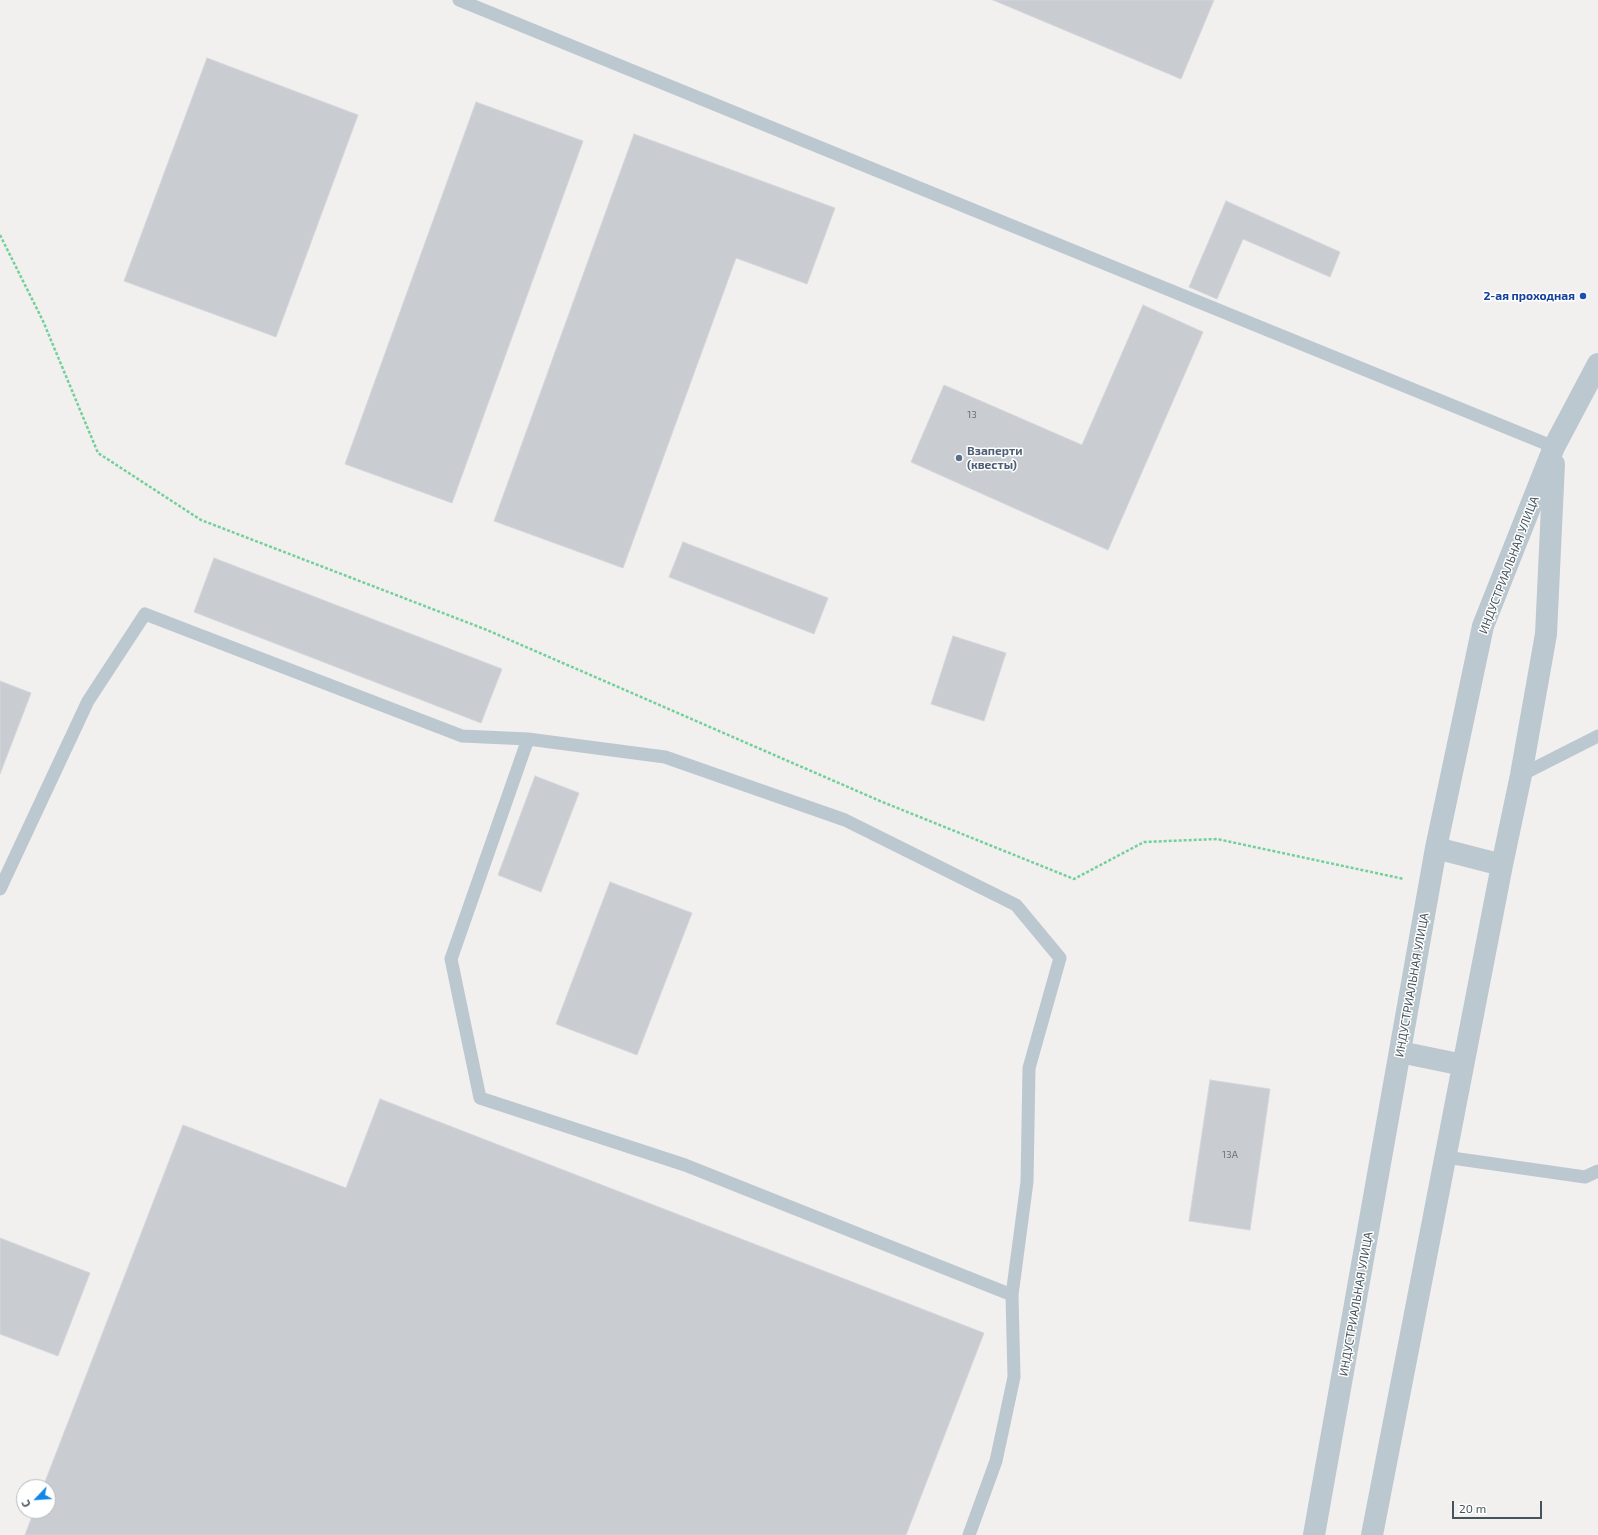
<!DOCTYPE html>
<meta charset="utf-8">
<style>
body{margin:0}
#map{position:relative;width:1598px;height:1535px;overflow:hidden;background:#f2efef;font-family:"Exo 2",sans-serif}
canvas{display:block}
.north{position:absolute;left:16px;top:1479px;width:40px;height:40px;box-sizing:border-box;background:#fff;border:1px solid #b5bbbe;border-radius:50%;rotate:245deg;font-size:11px;font-weight:700;line-height:16px;text-align:center;color:#46555d}
.north::after{content:'';display:block;margin:auto;width:14px;height:18px;background:#1185e9;clip-path:polygon(50% 0,100% 100%,50% 72%,0 100%)}
.scale{position:absolute;left:1452px;top:1501px;width:90px;height:18px;box-sizing:border-box;border:2px solid #46555d;border-top:0;padding-left:5px;font-size:12px;line-height:14px;white-space:nowrap;color:#46555d;-webkit-text-stroke:3px #fff;paint-order:stroke}
</style>
<div id="map">
<canvas width="1598" height="1535"></canvas>
<div class="north">С</div>
<div class="scale">20 m</div>
</div>
<script>
const g = document.querySelector('canvas').getContext('2d');
g.lineJoin = 'round';
function paint(path, color) { g.fillStyle = color; g.fill(path, 'evenodd'); }
const toPath = rows => new Path2D(rows.map(r => 'M' + r).join(''));
function stroke(path, color, width, dash) { g.strokeStyle = color; g.lineWidth = width; g.lineCap = dash ? 'butt' : 'round'; g.setLineDash(dash || []); g.stroke(path); }
function label(font, color, halo, rows, align = 'center') {
  g.font = font + ' "Exo 2",sans-serif'; g.lineWidth = 3; g.setLineDash([]); g.textBaseline = 'middle'; g.strokeStyle = halo; g.fillStyle = color; for (const [text, x, y, turn = 0] of rows) {
    g.save(); g.translate(x, y); g.rotate((+turn || 0) * Math.PI / 180); g.textAlign = isNaN(turn) ? turn : align; if (halo) g.strokeText(text, 0, 0); g.fillText(text, 0, 0); g.restore();
  }
}
const building = toPath([
 [993,0,1214,0,1181,79,993,0],
 [207,58,358,115,276,337,124,281,207,58],
 [476,102,583,141,452,503,345,464,476,102],
 [634,134,835,208,807,284,736,258,623,568,494,521,634,134],
 [1226,201,1340,252,1330,277,1243,239,1217,299,1189,287,1226,201],
 [1143,305,1203,332,1108,550,911,462,944,385,1082,445,1143,305],
 [683,542,828,598,814,634,669,577,683,542],
 [214,558,502,669,481,723,194,612,214,558],
 [953,636,1006,653,984,721,931,704,953,636],
 [0,681,31,693,0,774,0,681],
 [535,776,579,793,541,892,498,875,535,776],
 [610,882,692,913,637,1055,556,1024,610,882],
 [1210,1080,1270,1089,1250,1230,1189,1221,1210,1080],
 [380,1099,984,1333,906,1535,25,1535,34,1511,48,1511,48,1487,43,1487,183,1125,346,1188,380,1099],
 [0,1238,90,1273,58,1356,0,1334,0,1238]
]);
const path = toPath([
 [0,235,43,321,98,453,201,520,487,630,880,801,1074,879,1144,842,1217,839,1404,879]
]);
const service = toPath([
 [459,0,1554,447],
 [528,739,451,959,480,1098,685,1165,1012,1295,1014,1377,996,1461,969,1535],
 [1521,775,1598,736],
 [0,889,88,701,145,614,462,736,528,739,665,757,845,820,1016,905,1060,958,1029,1068,1027,1182,1012,1295],
 [1445,1157,1585,1177,1598,1171]
]);
const tertiary = toPath([
 [1436,848,1502,865],
 [1400,1052,1463,1065],
 [1314,1535,1436,848,1483,626,1554,447,1598,364],
 [1372,1535,1502,865,1521,775,1546,634,1554,464]
]);
const markers = [
 [1583,296,4,"#1a4fb4"],
 [959,458,4,"#5c6f8a"]
];
const numberNames = [
 ["13",972,415],
 ["13А",1230,1155]
];
const transitNames = [
 ["2-ая проходная",1575,296]
];
const serviceNames = [
 ["Взаперти",967,451],
 ["(квесты)",967,465]
];
const streetNames = [
 ["ИНДУСТРИАЛЬНАЯ УЛИЦА",1509,565,-69],
 ["ИНДУСТРИАЛЬНАЯ УЛИЦА",1412,985,-80],
 ["ИНДУСТРИАЛЬНАЯ УЛИЦА",1356,1304,-80]
];
paint(building, '#c9cdd2');
stroke(building, '#d3d6db', 1);
stroke(path, '#72d198', 2.5, [3, 2]);
stroke(service, '#bcc8cf', 13);
stroke(tertiary, '#bcc8cf', 22);
for (const [x, y, r, color] of markers) { const dot = new Path2D(); dot.arc(x, y, r, 0, 2 * Math.PI); g.fillStyle = color; g.fill(dot); stroke(dot, '#fff', 1.5); }
label('10px', '#67737a', null, numberNames);
label('bold 12px', '#164399', '#fff', transitNames, 'right');
label('bold 12px', '#4e5e75', '#fff', serviceNames, 'left');
label('12px', '#46555d', '#fff', streetNames);
</script>
